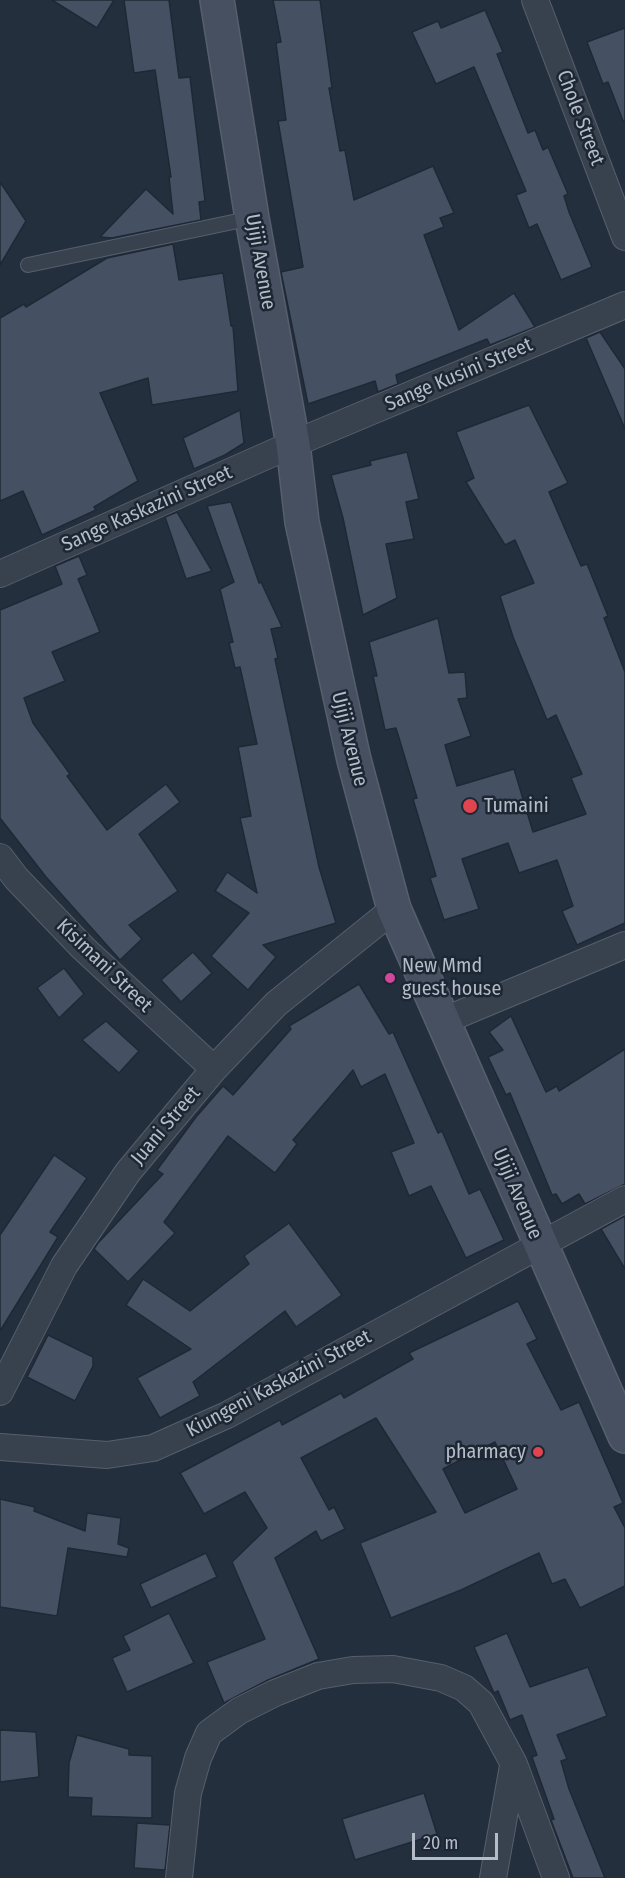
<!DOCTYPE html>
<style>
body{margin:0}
#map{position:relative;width:625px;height:1878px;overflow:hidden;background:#242f3e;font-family:"Fira Sans Condensed",sans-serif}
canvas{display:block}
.scale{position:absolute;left:412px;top:1833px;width:86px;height:27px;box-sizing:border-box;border:3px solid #b4bcc9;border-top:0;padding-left:8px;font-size:18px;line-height:21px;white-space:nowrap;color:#b4bcc9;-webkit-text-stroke:4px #1d2633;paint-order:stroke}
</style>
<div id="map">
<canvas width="625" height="1878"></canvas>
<div class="scale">20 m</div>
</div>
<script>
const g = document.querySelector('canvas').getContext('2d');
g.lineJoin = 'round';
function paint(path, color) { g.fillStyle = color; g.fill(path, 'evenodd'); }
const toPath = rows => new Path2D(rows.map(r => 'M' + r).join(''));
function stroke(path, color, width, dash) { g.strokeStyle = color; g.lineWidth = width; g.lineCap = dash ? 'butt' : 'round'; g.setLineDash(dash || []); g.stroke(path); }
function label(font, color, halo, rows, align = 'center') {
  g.font = font + ' "Fira Sans Condensed",sans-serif'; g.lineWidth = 5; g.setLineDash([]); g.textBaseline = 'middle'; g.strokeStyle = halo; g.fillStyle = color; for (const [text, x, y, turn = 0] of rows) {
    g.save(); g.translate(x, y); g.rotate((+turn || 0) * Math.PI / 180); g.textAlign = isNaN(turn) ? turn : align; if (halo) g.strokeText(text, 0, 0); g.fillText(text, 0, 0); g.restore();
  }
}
const building = toPath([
 [52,0,114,0,97,28,52,0],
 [124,0,169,0,179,78,190,77,205,201,199,202,201,220,112,238,100,237,146,189,173,214,169,177,171,177,155,70,134,73,124,0],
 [273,0,320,0,332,88,329,88,340,151,345,150,354,200,433,166,454,213,440,218,444,227,424,235,459,330,514,293,535,327,490,345,487,339,396,375,398,384,378,392,375,381,308,404,281,272,303,267,278,121,286,120,276,43,281,42,273,0],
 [485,10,503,52,497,54,528,133,535,130,543,150,548,147,568,194,564,196,569,212,592,267,561,280,537,224,529,228,516,195,526,191,474,67,436,84,412,32,438,21,441,28,485,10],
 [625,28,625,121,623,121,608,82,603,84,587,42,625,28],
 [0,182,26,221,0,265,0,182],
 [173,244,179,280,223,273,231,326,233,326,238,391,152,405,148,378,100,393,138,481,94,507,96,510,42,535,23,491,0,501,0,318,24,304,26,307,107,258,173,244],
 [600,332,625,369,625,429,586,338,600,332],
 [529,405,568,483,549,492,581,566,587,564,608,616,604,618,625,672,625,923,577,945,562,911,573,906,557,860,519,873,508,843,462,859,479,909,444,920,430,878,436,876,413,799,417,798,396,728,385,730,373,676,377,676,369,642,438,618,449,673,465,672,467,698,458,699,471,736,445,745,457,786,514,769,533,832,586,814,571,778,582,774,556,715,547,720,513,637,500,596,534,583,515,540,505,545,466,482,474,478,456,432,529,405],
 [240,410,244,443,225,455,194,469,183,438,240,410],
 [407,452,419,499,406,502,414,539,386,544,397,598,363,615,343,518,331,475,371,465,370,461,407,452],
 [231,502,259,583,261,582,282,627,271,629,278,658,275,659,319,867,336,923,263,945,276,957,248,990,211,956,249,913,215,891,227,872,257,893,240,818,251,816,238,747,257,744,240,667,235,668,229,643,233,642,220,589,234,582,207,506,231,502],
 [177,512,212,571,186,579,165,517,177,512],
 [79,556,87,575,78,579,100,632,52,652,65,681,24,698,33,723,70,774,67,776,107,830,166,784,180,802,139,834,178,891,129,925,142,939,120,960,46,877,0,818,0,610,62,584,55,566,79,556],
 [193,952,212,973,181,1002,161,980,193,952],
 [64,968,84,994,59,1018,37,988,64,968],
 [359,984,389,1034,393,1032,438,1133,442,1131,469,1194,480,1189,504,1240,466,1258,431,1186,409,1196,391,1152,414,1143,385,1074,361,1087,353,1070,293,1140,297,1144,275,1173,228,1136,164,1222,175,1233,128,1282,94,1249,98,1243,163,1174,157,1170,196,1117,223,1086,233,1095,291,1029,289,1026,359,984],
 [511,1016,546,1092,557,1086,559,1091,625,1049,625,1184,585,1204,579,1194,562,1204,556,1194,552,1195,510,1093,506,1095,488,1057,503,1050,489,1032,511,1016],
 [106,1021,139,1051,119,1073,82,1040,106,1021],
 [54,1155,87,1178,50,1232,58,1237,0,1331,0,1235,54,1155],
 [625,1216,625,1269,601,1229,625,1216],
 [289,1223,342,1295,296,1327,285,1311,193,1382,200,1396,160,1418,137,1378,191,1349,126,1305,143,1279,190,1311,249,1264,244,1256,289,1223],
 [518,1301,537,1339,527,1344,561,1410,579,1402,623,1503,614,1507,625,1528,625,1586,580,1608,565,1579,552,1584,539,1553,461,1590,391,1618,360,1543,436,1512,376,1418,301,1458,329,1510,334,1507,345,1529,321,1541,316,1531,275,1558,319,1659,268,1680,224,1703,207,1662,265,1639,232,1562,267,1528,245,1492,204,1514,180,1473,280,1420,282,1425,341,1393,344,1398,413,1359,409,1353,518,1301],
 [495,1442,517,1489,465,1513,443,1469,495,1442],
 [48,1335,93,1357,93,1366,75,1401,27,1377,48,1335],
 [0,1499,35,1507,34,1511,85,1531,87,1513,121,1518,118,1544,129,1548,127,1557,68,1548,57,1616,0,1607,0,1499],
 [206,1553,217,1577,151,1608,140,1584,206,1553],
 [169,1613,194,1663,127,1692,112,1658,130,1650,123,1636,169,1613],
 [507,1633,530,1687,588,1667,607,1716,557,1735,567,1759,561,1761,569,1789,605,1878,573,1878,551,1820,554,1819,532,1757,537,1755,522,1715,510,1720,498,1691,494,1693,474,1647,507,1633],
 [0,1730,36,1732,39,1777,0,1782,0,1730],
 [77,1735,129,1749,129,1755,152,1756,152,1818,91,1816,92,1798,68,1797,69,1763,77,1735],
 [424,1793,437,1834,355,1860,342,1819,424,1793],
 [137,1823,170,1825,165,1870,134,1868,137,1823]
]);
const lane = toPath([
 [28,265,252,218]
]);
const street = toPath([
 [535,0,625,237],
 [0,574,293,444,625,305],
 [0,857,16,878,83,948,214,1069],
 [443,1021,625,945],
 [0,1392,64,1266,128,1172,214,1069,276,1004,394,909],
 [0,1447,107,1455,153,1448,227,1415,625,1199],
 [179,1878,188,1793,198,1758,209,1733,239,1711,275,1693,318,1676,353,1670,393,1669,441,1678,464,1688,481,1703,514,1764,556,1878],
 [493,1878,513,1766]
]);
const secondary = toPath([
 [217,0,252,218,293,444,302,522,354,760,394,909,625,1436]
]);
const markers = [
 [470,806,8,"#e0444e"],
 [390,978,6,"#d1479c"],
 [538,1452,6,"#e0444e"]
];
const streetNames = [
 ["Chole Street",580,118,69],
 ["Ujiji Avenue",260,262,80],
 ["Sange Kusini Street",459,375,-23],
 ["Sange Kaskazini Street",147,509,-24],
 ["Ujiji Avenue",349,739,76],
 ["Kisimani Street",104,966,44],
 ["Juani Street",166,1126,-50],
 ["Ujiji Avenue",517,1194,67],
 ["Kiungeni Kaskazini Street",279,1384,-28]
];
const poiNames = [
 ["Tumaini",484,806],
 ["New Mmd",402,966],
 ["guest house",402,989],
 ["pharmacy",526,1452,"right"]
];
paint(building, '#455162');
stroke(building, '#1f2835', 1.5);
stroke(lane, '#565f6c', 16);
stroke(street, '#565f6c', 28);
stroke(secondary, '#565f6c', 36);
stroke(lane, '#38414e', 14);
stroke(street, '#38414e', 26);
stroke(secondary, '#465061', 33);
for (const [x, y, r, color] of markers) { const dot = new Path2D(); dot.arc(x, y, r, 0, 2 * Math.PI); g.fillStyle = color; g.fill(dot); stroke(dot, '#1d2633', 2); }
label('20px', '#b4bcc9', '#1d2633', streetNames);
label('20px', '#b4bcc9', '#1d2633', poiNames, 'left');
</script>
